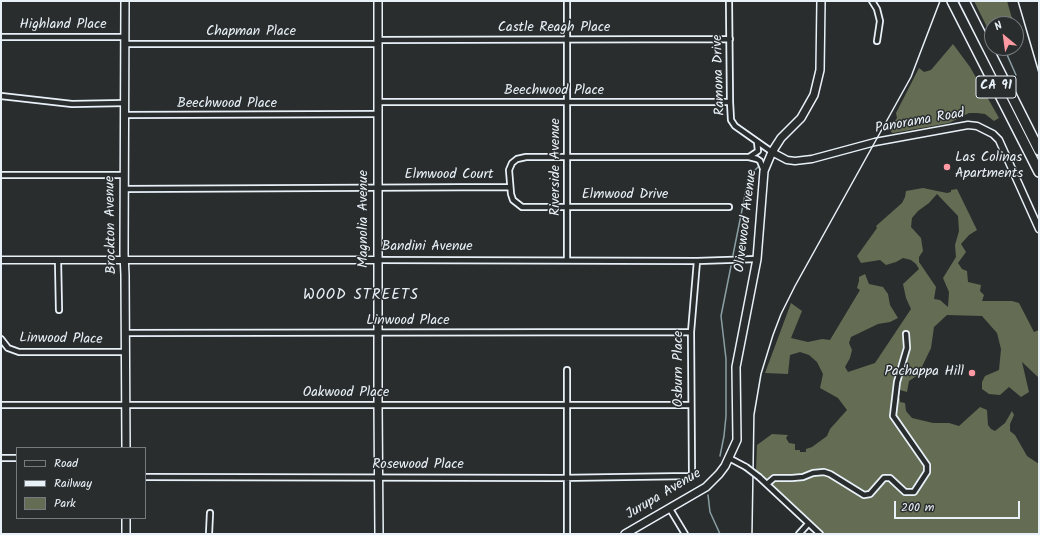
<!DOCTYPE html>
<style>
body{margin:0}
#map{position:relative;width:1040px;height:535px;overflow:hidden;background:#2a2d2e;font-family:Kalam,sans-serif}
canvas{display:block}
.frame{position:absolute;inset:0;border:2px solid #e8f1f8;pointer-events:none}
.legend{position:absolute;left:16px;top:447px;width:130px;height:72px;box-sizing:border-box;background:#2a2d2e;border:1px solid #767b7f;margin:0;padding:5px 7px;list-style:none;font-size:12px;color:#e8f1f8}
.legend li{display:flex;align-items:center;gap:8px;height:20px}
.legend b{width:20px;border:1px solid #767b7f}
.north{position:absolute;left:984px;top:16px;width:40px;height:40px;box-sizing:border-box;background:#2a2d2e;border:1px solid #767b7f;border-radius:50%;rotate:331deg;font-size:11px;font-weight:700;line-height:16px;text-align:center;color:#e8f1f8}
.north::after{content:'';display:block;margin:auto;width:14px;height:18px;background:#ff9aa2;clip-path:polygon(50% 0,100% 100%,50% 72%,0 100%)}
.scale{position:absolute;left:894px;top:501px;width:126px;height:18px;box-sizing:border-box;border:2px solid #e8f1f8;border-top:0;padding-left:5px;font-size:12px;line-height:14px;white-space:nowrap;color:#e8f1f8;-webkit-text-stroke:3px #2a2d2e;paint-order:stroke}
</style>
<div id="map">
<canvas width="1040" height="535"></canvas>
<div class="frame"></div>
<ul class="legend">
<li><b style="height:5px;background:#2a2d2e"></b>Road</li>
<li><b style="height:5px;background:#e8f1f8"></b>Railway</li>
<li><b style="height:11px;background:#646d53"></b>Park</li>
</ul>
<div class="north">N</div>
<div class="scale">200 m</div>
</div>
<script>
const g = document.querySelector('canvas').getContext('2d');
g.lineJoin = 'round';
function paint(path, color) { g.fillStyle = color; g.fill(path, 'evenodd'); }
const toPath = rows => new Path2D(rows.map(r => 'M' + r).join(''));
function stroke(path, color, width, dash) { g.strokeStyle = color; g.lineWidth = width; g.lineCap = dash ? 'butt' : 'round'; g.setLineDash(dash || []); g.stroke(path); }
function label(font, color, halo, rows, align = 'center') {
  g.font = font + ' Kalam,sans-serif'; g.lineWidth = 3; g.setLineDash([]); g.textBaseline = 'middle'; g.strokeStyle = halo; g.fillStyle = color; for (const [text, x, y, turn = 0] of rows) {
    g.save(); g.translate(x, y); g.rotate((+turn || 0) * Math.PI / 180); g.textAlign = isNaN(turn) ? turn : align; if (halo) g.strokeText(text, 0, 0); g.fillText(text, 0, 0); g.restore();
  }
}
const green = toPath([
 [974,1,1007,1,1011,15,1015,24,1013,24,1011,21,1007,19,999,19,996,24,992,24,992,37],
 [953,44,970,67,999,118,994,121,985,114,977,113,969,113,949,123,893,133,891,132,891,126,897,118,896,113,919,68,924,72,931,70],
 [923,188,947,193,951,192,951,190,957,189,977,230,969,235,961,244,966,252,958,263,962,269,967,271,968,282,981,285,980,291,984,295,982,301,1012,301,1019,303,1034,332,1039,330,1039,378,1022,362,1029,392,1021,397,1009,387,1000,395,989,394,982,389,982,382,985,376,999,370,1001,349,997,333,982,316,947,315,934,327,931,348,918,375,909,381,907,392,900,390,899,398,900,398,900,402,905,403,906,411,912,418,933,423,949,423,959,426,980,407,987,410,988,425,991,429,995,431,1005,423,1012,411,1014,415,1010,424,1010,431,1015,435,1027,456,1039,464,1039,534,824,534,756,472,757,445,772,434,788,435,786,438,789,443,795,444,795,450,800,450,800,452,806,452,806,449,812,447,827,436,830,429,847,410,838,398,820,388,823,374,817,362,809,355,800,352,790,355,788,374,765,373,791,303,802,311,791,338,808,342,822,339,830,340,860,290,857,288,859,281,859,277,865,274,869,284,883,287,888,294,890,305,898,318,890,322,878,324,851,337,849,343,852,350,850,358,845,367,848,372,875,363,911,309,906,298,903,284,919,269,916,264,911,260,903,258,896,262,886,265,880,260,861,263,857,256,877,228,876,226,902,203,905,197,906,191],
 [937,194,958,216,959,231,955,245,956,257,943,278,949,292,948,307,940,300,934,299,936,287,919,262,919,257,923,251,921,238,911,227,912,218,918,211,929,203]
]);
const stream = toPath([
 [1004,48,1016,75],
 [733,255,748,180,751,174,758,167],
 [720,456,724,436,726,416,726,359,721,316,731,266],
 [708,495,710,512,720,534]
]);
const minor = toPath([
 [729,1,730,102,731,120,735,126,772,152],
 [872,1,877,9,880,21,877,41],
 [1,37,124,37],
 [379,40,730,39],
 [124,44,378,44],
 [1,96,72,104,125,103],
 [378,102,730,102],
 [124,115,378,114],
 [749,157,758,151,757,142],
 [1,175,124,175],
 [124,189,510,187],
 [729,207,522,207,513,200,511,194,509,170,512,163,517,159,526,157,749,157,757,159,760,161,764,171],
 [58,260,59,310],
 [378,260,697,261,757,259],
 [567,260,567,1],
 [125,333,691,332],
 [1,339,8,348,19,352,125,352],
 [567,370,567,534],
 [1,405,691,405],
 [1,458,17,458],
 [729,458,746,467],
 [145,477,560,478,690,476,692,473,691,332,697,261],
 [759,477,820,534],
 [767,484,774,478,792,478,803,477,813,473,824,472,830,474,864,495,870,494,884,478,890,478,905,492,914,492,927,472,927,465,893,416,897,382,907,348,906,334],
 [670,509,685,534],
 [209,534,210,513],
 [799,534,808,524]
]);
const tertiary = toPath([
 [772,152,787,160,795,161,812,159,875,142,968,125,977,126,993,134,999,140,1039,229],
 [1,260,378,260]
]);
const secondary = toPath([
 [125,1,124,254,125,275,126,448],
 [126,534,126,518],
 [625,534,706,487,719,474,725,466,737,440,736,367,757,259,764,171,772,152,781,138,801,118,814,95,820,70,821,1]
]);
const primary = toPath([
 [378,1,378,405,379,534]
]);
const motorway = toPath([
 [952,1,1039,172],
 [964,1,1039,150]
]);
const rail = toPath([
 [1018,1,1039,73],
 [752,534,754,415,761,374,773,335,781,314,795,286,911,77,940,1]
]);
const minorBridge = toPath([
 [746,467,759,477]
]);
const markers = [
 [947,167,4,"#ff9aa2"],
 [972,373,4,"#ff9aa2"]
];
const shields = [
 [996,87,40]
];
const shieldNames = [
 ["CA 91",996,87]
];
const streetNames = [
 ["Highland Place",63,26],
 ["Castle Reagh Place",554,29],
 ["Chapman Place",251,33],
 ["Ramona Drive",720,75,-92],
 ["Beechwood Place",554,92],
 ["Beechwood Place",227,105],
 ["Panorama Road",920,122,-10],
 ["Riverside Avenue",557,167,-90],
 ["Elmwood Court",449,176],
 ["Elmwood Drive",625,196],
 ["Magnolia Avenue",365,219,-90],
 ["Olivewood Avenue",747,221,-83],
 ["Brockton Avenue",112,225,-91],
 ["Bandini Avenue",427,248],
 ["Linwood Place",408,322],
 ["Linwood Place",61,340,1],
 ["Osburn Place",680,369,-90],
 ["Oakwood Place",346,394],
 ["Rosewood Place",418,466],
 ["Jurupa Avenue",664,495,-31]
];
const poiNames = [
 ["Las Colinas",955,159],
 ["Apartments",955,175],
 ["Pachappa Hill",964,373,"right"]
];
const neighbourhoodNames = [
 ["WOOD STREETS",361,296]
];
paint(green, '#646d53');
stroke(stream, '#8a9fa4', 1.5);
stroke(minor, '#e8f1f8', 8);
stroke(tertiary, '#e8f1f8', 9);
stroke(secondary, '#e8f1f8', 10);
stroke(primary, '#e8f1f8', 10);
stroke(motorway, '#e8f1f8', 12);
stroke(minor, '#2a2d2e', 4.5);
stroke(tertiary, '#2a2d2e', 6);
stroke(secondary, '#2a2d2e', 7);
stroke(primary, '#2a2d2e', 7);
stroke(motorway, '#2a2d2e', 9);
stroke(rail, '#e8f1f8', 1.5);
stroke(minorBridge, '#e8f1f8', 8, []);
stroke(minorBridge, '#2a2d2e', 4.5);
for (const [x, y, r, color] of markers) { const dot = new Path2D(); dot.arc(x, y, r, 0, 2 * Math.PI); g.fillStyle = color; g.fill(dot); stroke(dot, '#2a2d2e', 1.5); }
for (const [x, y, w] of shields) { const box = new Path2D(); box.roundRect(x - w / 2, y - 11, w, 22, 3); g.fillStyle = '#2a2d2e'; g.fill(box); stroke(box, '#e8f1f8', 1); }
label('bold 13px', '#e8f1f8', null, shieldNames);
label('14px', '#e8f1f8', '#2a2d2e', streetNames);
label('14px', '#e8f1f8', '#2a2d2e', poiNames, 'left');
g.letterSpacing = '1px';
label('15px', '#e8f1f8', '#2a2d2e', neighbourhoodNames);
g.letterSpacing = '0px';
</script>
